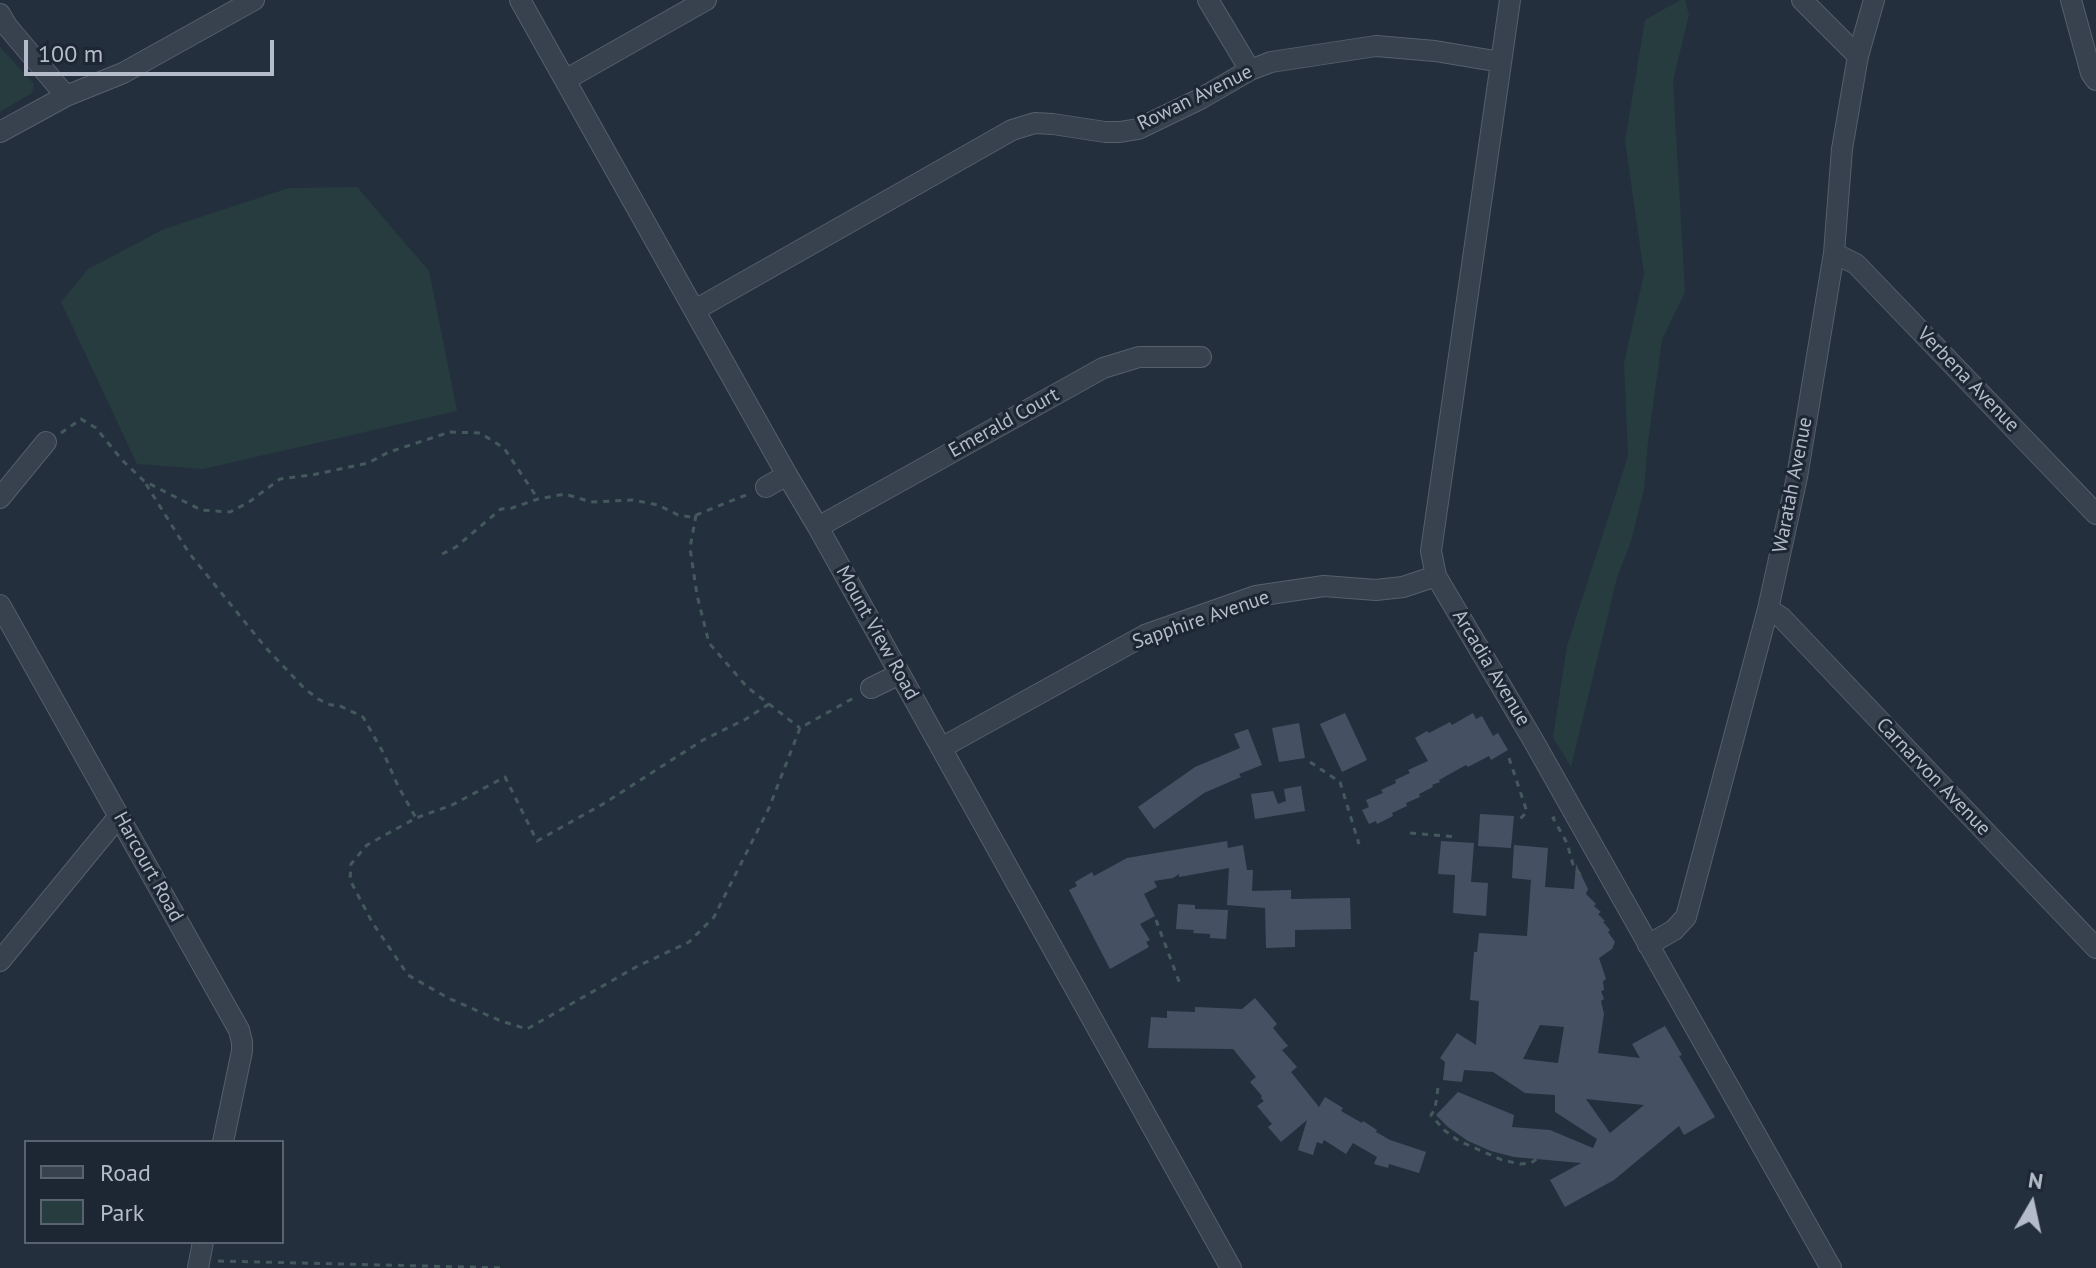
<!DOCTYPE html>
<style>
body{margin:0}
#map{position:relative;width:2096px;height:1268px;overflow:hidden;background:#242f3e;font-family:"PT Sans",sans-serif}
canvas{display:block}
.legend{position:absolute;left:24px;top:1140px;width:260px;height:104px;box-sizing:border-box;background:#1d2633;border:2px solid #59626f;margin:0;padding:10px 14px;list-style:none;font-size:24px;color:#b4bcc9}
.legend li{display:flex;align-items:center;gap:16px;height:40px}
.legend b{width:40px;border:2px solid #59626f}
.north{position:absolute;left:1992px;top:1164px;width:80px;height:80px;-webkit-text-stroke:6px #1d2633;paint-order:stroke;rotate:9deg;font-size:22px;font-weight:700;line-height:32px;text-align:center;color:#b4bcc9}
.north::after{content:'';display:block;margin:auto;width:28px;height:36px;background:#b4bcc9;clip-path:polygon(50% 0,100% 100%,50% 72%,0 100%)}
.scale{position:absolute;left:24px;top:40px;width:250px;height:36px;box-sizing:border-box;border:4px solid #b4bcc9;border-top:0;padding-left:10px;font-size:24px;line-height:28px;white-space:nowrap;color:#b4bcc9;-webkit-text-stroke:6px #1d2633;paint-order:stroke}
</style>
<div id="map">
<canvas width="2096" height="1268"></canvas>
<ul class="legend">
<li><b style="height:10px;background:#38414e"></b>Road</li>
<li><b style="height:22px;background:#263c3f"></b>Park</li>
</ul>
<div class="north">N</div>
<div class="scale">100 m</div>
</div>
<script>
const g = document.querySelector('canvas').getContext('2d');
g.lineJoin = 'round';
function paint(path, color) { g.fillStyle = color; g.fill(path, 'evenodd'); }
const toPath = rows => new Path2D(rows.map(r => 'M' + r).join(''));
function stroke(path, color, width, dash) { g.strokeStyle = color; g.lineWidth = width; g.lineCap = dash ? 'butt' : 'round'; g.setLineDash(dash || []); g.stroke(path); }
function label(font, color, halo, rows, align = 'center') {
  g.font = font + ' "PT Sans",sans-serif'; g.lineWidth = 6; g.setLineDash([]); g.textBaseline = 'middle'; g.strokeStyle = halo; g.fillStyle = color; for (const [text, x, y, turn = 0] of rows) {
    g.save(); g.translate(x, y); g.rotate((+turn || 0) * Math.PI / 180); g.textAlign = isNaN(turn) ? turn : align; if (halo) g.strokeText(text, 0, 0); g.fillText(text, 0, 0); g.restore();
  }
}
const green = toPath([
 [1680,0,1685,0,1689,15,1673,81,1685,292,1662,340,1648,442,1644,490,1631,541,1617,578,1571,767,1553,737,1567,646,1628,456,1624,363,1644,274,1625,141,1645,20],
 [0,47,34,84,32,93,0,112],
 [357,187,429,271,457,411,203,469,137,464,61,302,88,269,164,229,289,188]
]);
const building = toPath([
 [1345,713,1367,760,1342,772,1320,724],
 [1473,713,1476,719,1482,716,1493,736,1498,733,1508,750,1491,760,1489,756,1468,767,1466,765,1439,780,1440,782,1432,785,1433,787,1419,794,1420,797,1406,803,1407,806,1392,813,1393,816,1377,824,1376,821,1369,824,1362,810,1369,807,1366,800,1383,793,1381,790,1396,783,1395,780,1410,773,1408,770,1428,761,1415,738,1427,731,1429,733,1450,722,1452,725],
 [1299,723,1305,758,1279,762,1272,728],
 [1248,729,1262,765,1239,774,1241,777,1204,793,1154,829,1138,807,1195,767,1240,748,1234,734],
 [1301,786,1305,811,1255,819,1251,794,1273,791,1278,804,1286,801,1284,789],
 [1480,814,1514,816,1511,848,1478,846],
 [1227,841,1228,848,1243,845,1247,870,1253,870,1252,891,1291,890,1291,899,1350,898,1351,929,1295,930,1295,947,1266,948,1265,908,1227,905,1229,868,1179,877,1179,874,1173,878,1154,881,1157,887,1144,894,1155,916,1140,924,1150,940,1146,942,1149,947,1110,969,1069,890,1077,886,1075,882,1092,872,1094,876,1127,858],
 [1441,841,1474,843,1471,882,1488,883,1486,916,1453,913,1455,875,1438,874],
 [1514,845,1548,848,1545,887,1574,889,1576,864,1588,889,1586,894,1596,904,1594,906,1601,912,1598,914,1605,921,1603,922,1610,930,1608,932,1615,942,1612,949,1599,958,1606,979,1603,981,1604,990,1601,991,1604,999,1601,1001,1604,1014,1598,1053,1640,1058,1632,1044,1665,1026,1682,1055,1679,1056,1715,1117,1684,1135,1679,1126,1614,1180,1565,1207,1550,1180,1581,1163,1514,1157,1491,1151,1468,1141,1448,1127,1436,1115,1458,1092,1514,1115,1512,1127,1550,1130,1593,1148,1597,1139,1555,1112,1555,1095,1525,1093,1493,1072,1464,1070,1462,1082,1443,1080,1445,1062,1440,1058,1457,1033,1476,1045,1479,1001,1470,1000,1474,952,1477,952,1479,933,1527,936,1531,880,1512,878],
 [1540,1025,1564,1027,1558,1063,1523,1059],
 [1586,1099,1644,1105,1610,1133],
 [1178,904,1195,905,1195,909,1228,910,1226,939,1210,938,1210,934,1193,933,1194,930,1176,929],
 [1255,998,1277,1024,1273,1028,1288,1046,1282,1050,1297,1067,1291,1072,1319,1107,1325,1097,1343,1108,1341,1111,1362,1123,1363,1121,1377,1130,1376,1132,1390,1140,1426,1152,1419,1173,1389,1164,1388,1168,1374,1164,1377,1157,1353,1143,1346,1154,1324,1140,1322,1144,1317,1142,1313,1155,1298,1150,1307,1120,1281,1142,1268,1127,1272,1124,1257,1106,1264,1101,1261,1098,1262,1096,1250,1082,1256,1077,1233,1049,1148,1048,1151,1017,1167,1018,1167,1011,1195,1012,1195,1007,1242,1009]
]);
const path = toPath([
 [61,433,81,419,96,428,122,460,144,481,201,510,230,512,249,502,280,479,312,475,368,463,389,452,450,432,480,433,504,448,538,499],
 [146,484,189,553,266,648,304,688,318,699,331,705,338,705,363,717,384,754,398,786,416,818],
 [696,515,690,548,697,595,709,643,747,687,800,728],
 [442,554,456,547,501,509,512,508,538,499,565,494,591,502,633,500,658,505,678,515,691,517,751,493],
 [769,704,746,719,703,740,603,804,537,841,505,777,452,805,416,818,367,845,351,864,350,880,372,922,408,975,448,998,501,1021,527,1029,636,967,689,942,714,917,769,808,800,728,857,696],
 [1509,758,1527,812,1518,821],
 [1310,762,1340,782,1359,844],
 [1555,817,1553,818,1567,843,1574,868,1581,875],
 [1410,833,1458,837],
 [1156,920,1180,984],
 [1438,1088,1435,1109,1431,1115,1444,1130,1459,1141,1502,1160,1520,1164,1531,1163,1538,1158],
 [218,1261,506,1268]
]);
const minor = toPath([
 [520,0,787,475,818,527,1231,1268],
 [1208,0,1250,70],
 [1510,0,1431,551,1436,576,1533,740,1831,1268],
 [1802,0,1858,56],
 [2071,0,2091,73,2096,80],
 [0,14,7,26,66,96],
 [565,80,706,0],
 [0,132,66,96,123,73,254,0],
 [1834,253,1856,264,2096,514],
 [695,310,1012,130,1035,123,1053,124,1105,132,1120,132,1138,129,1200,99,1250,70,1271,62,1376,46,1435,51,1501,62],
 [766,487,787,475],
 [0,498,46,442],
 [818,527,1103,368,1139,357,1201,357],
 [0,605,239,1030,242,1042,242,1051,223,1142],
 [1768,609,1781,617,2096,948],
 [871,688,900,674],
 [941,748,1145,635,1256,596,1324,586,1376,590,1403,587,1436,576],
 [1648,945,1674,930,1686,917,1768,609,1797,477,1834,253,1842,149,1858,56,1874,0],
 [0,961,119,816],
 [198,1268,203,1242]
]);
const streetNames = [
 ["Rowan Avenue",1195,98,-26],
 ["Verbena Avenue",1968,380,46],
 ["Emerald Court",1004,423,-29],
 ["Waratah Avenue",1793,485,-79],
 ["Sapphire Avenue",1201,620,-19],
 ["Mount View Road",877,633,61],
 ["Arcadia Avenue",1491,668,59],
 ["Carnarvon Avenue",1933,777,46],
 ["Harcourt Road",148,867,61]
];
paint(green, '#263c3f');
paint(building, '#455162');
stroke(minor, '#565f6c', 22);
stroke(path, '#44595c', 3, [6, 6]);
stroke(minor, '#38414e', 20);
label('20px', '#b4bcc9', '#1d2633', streetNames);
</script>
